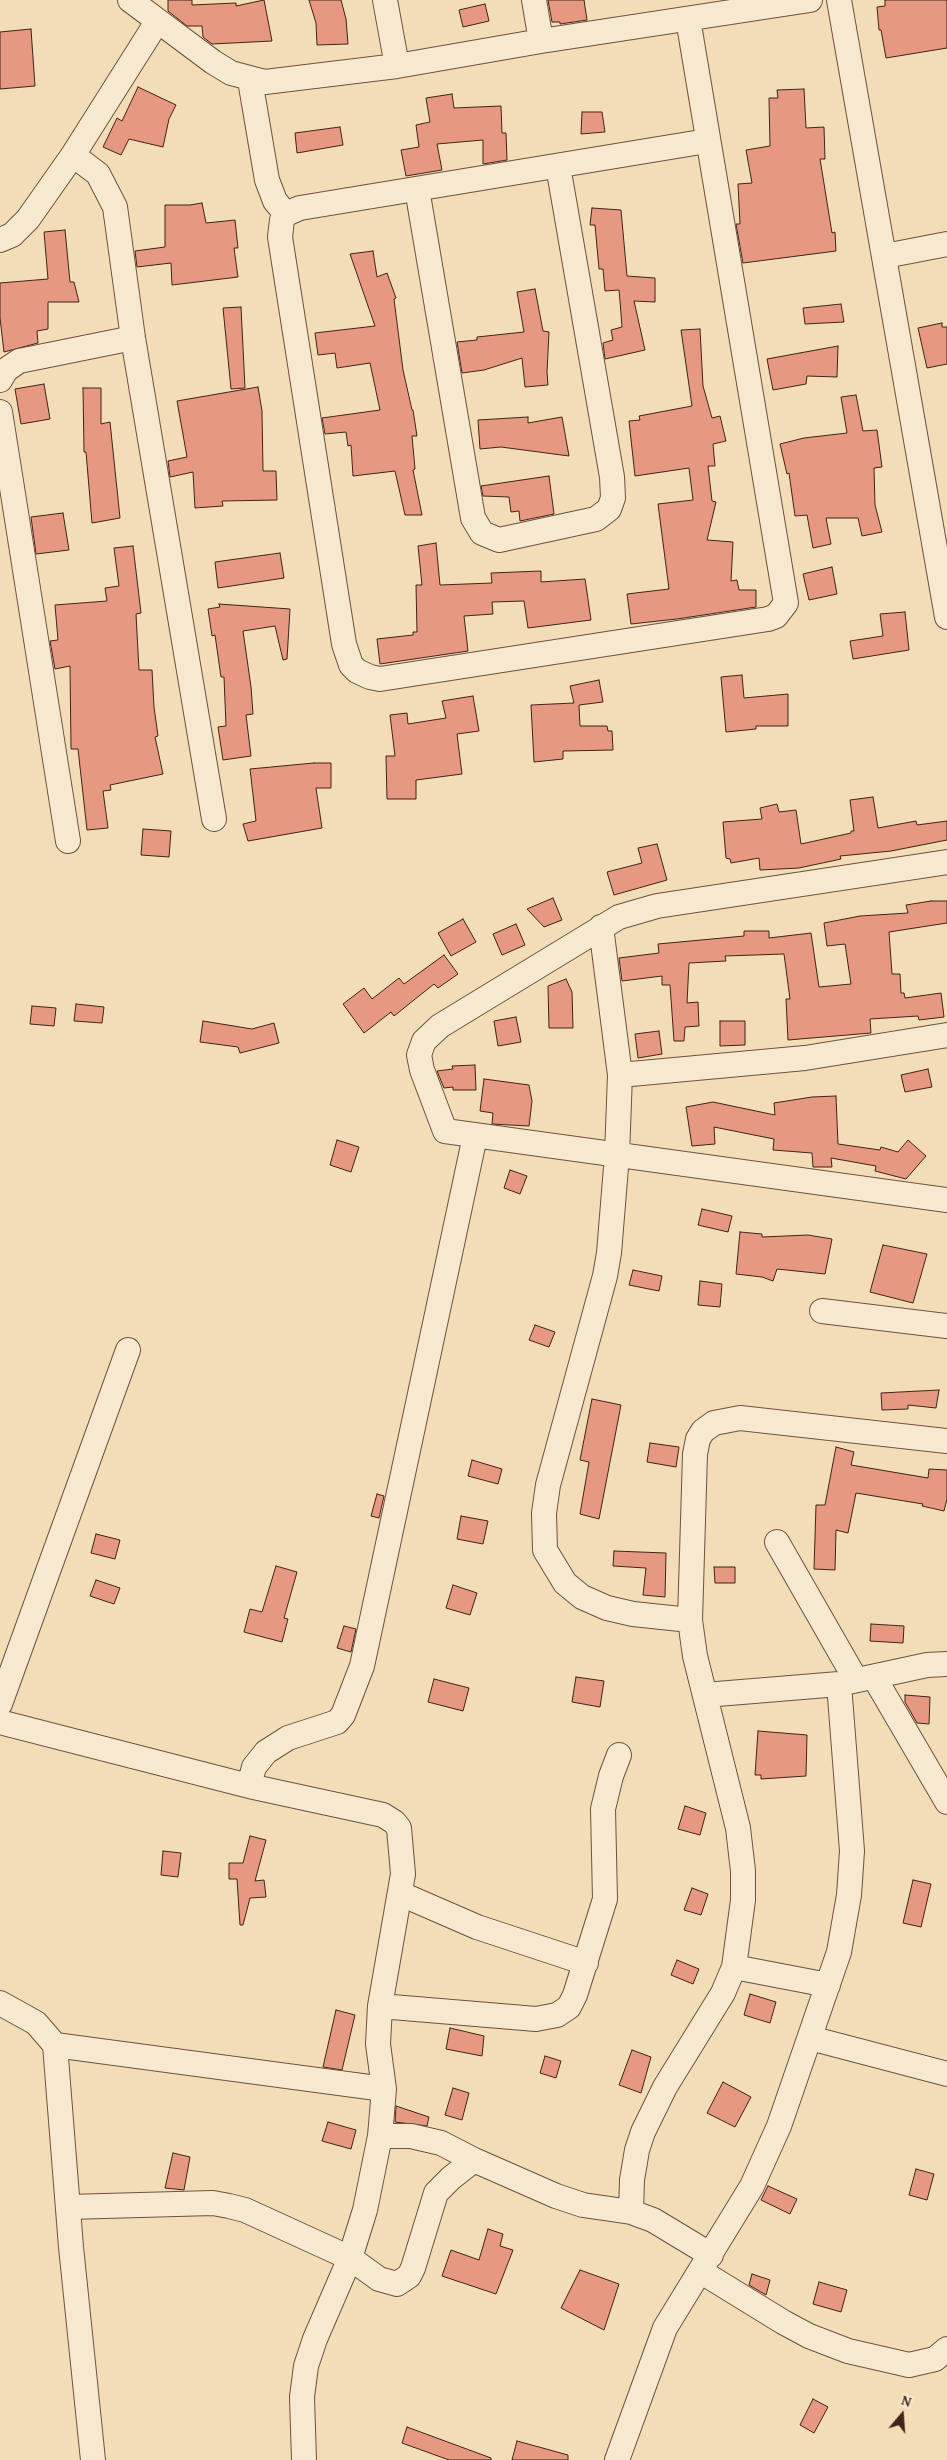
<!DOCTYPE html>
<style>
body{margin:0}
#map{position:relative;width:947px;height:2460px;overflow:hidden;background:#f2ddb7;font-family:"Gentium Book Plus",serif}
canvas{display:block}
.north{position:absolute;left:877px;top:2390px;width:50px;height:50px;-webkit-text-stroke:4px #f7e9d0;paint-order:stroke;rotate:18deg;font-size:14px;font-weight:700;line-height:20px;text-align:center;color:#402319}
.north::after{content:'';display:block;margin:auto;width:18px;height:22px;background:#402319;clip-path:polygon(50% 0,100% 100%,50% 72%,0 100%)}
</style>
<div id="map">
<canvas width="947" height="2460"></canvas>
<div class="north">N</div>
</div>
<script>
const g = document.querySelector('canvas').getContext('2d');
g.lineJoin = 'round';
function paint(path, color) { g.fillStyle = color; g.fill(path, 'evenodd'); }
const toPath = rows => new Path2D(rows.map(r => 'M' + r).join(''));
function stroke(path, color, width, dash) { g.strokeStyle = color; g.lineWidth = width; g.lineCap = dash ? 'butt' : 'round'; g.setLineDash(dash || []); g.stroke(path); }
const building = toPath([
 [168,0,192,0,192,5,236,3,236,6,264,0,272,41,212,44,203,37,202,26,187,26,168,11,168,0],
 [309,0,341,0,346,19,348,44,317,45,316,23,309,0],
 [548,0,584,0,587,20,560,24,560,22,552,22,548,0],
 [885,0,947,0,947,48,886,58,881,30,879,30,877,7,885,6,885,0],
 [485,4,489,21,463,27,459,10,485,4],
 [31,29,35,86,0,89,0,32,31,29],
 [138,87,176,105,169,119,163,147,129,139,121,155,103,147,117,118,122,121,138,87],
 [804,89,806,128,824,127,825,159,820,159,832,233,835,232,836,251,743,263,736,224,740,224,738,184,752,183,746,150,770,146,769,98,778,98,777,90,804,89],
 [452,94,454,108,501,106,502,133,506,133,507,160,483,164,483,140,437,144,442,170,406,176,401,150,419,147,416,125,430,122,426,98,452,94],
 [582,112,602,112,605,132,581,134,582,112],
 [340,127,343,145,297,153,295,133,340,127],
 [202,203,206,223,235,220,238,248,234,248,238,277,172,285,171,263,137,267,135,251,165,247,165,205,190,205,202,203],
 [592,208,621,210,627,276,655,278,655,302,634,301,645,350,605,359,603,343,613,340,611,330,622,327,620,301,619,290,605,291,603,269,599,269,595,225,590,225,592,208],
 [65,230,70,282,74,282,79,302,48,302,48,329,37,331,38,343,4,352,0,318,0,283,48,279,44,232,65,230],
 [373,251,377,277,387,273,396,298,394,299,403,370,412,410,413,410,417,436,412,436,415,469,413,470,422,515,405,515,395,471,353,476,351,445,348,446,346,432,325,434,322,418,380,410,370,363,337,368,335,353,318,355,315,333,375,326,350,254,373,251],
 [535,289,543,331,549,332,547,372,548,385,525,387,522,358,484,370,462,373,457,342,477,340,477,337,524,332,517,292,535,289],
 [841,304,844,322,805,324,803,308,841,304],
 [241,307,245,388,231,389,223,308,241,307],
 [942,323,942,327,947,327,947,364,927,368,918,328,942,323],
 [700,329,703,386,712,418,720,416,726,441,713,444,715,466,708,466,712,501,716,502,707,540,733,542,731,581,737,580,739,590,756,590,756,607,677,619,631,624,627,594,669,589,658,504,693,500,689,468,635,476,629,421,640,420,639,416,692,406,681,330,700,329],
 [838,346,837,377,807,376,806,384,773,390,767,359,838,346],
 [44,384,50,419,21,424,15,389,44,384],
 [258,387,262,411,263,471,276,471,277,500,222,501,223,506,195,508,193,472,170,477,168,461,187,457,177,401,258,387],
 [83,388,101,388,101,424,110,422,120,518,92,523,86,452,84,452,83,388],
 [856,395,863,431,877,430,882,467,874,468,875,505,882,532,862,536,858,518,826,518,831,544,813,548,807,515,795,516,789,473,787,474,780,444,804,438,847,433,841,397,856,395],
 [528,417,528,423,562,417,569,456,501,447,480,449,478,420,528,417],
 [549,476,554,514,520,521,519,511,511,512,509,497,483,496,481,486,549,476],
 [63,513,69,550,36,554,31,517,63,513],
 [436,543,440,585,492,583,491,573,541,571,541,582,585,579,591,620,528,628,524,601,492,602,493,614,464,616,468,651,380,664,377,639,413,635,413,632,417,632,416,585,422,585,418,546,436,543],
 [133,546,141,613,136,614,139,670,152,670,154,707,158,736,155,737,163,774,110,785,111,790,103,791,108,828,87,830,78,749,71,749,70,666,55,669,50,641,58,640,55,605,107,601,105,588,119,586,114,548,133,546],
 [280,553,284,578,218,588,215,562,280,553],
 [832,567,837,594,809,600,803,574,832,567],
 [219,604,290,609,287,659,283,660,275,626,243,631,251,687,253,714,246,715,251,756,223,760,218,727,226,726,224,677,221,677,215,635,212,636,208,609,220,607,219,604],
 [905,612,909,650,853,659,850,641,883,636,880,614,905,612],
 [742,675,744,698,788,694,788,726,756,726,756,729,726,732,721,677,742,675],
 [599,680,603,702,579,705,580,726,607,726,608,731,612,731,613,750,563,751,563,759,534,762,531,705,574,703,570,686,599,680],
 [473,696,479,731,457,734,462,774,416,780,416,799,387,799,386,756,395,756,390,715,407,713,408,724,446,718,442,701,473,696],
 [314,763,331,763,331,788,316,788,322,828,248,841,243,824,256,821,250,769,314,763],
 [873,797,878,828,916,821,917,825,947,821,947,840,891,851,840,856,841,859,799,868,760,870,759,858,731,863,730,859,726,858,723,822,762,819,760,808,777,804,779,812,796,810,801,844,851,833,851,831,854,831,850,800,873,797],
 [143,829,171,831,169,857,141,855,143,829],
 [657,844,667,880,614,895,607,872,642,863,638,848,657,844],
 [553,898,562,920,544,927,527,909,553,898],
 [931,901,947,901,947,923,889,932,892,974,900,974,901,993,904,993,905,998,941,993,944,1017,919,1020,918,1016,870,1019,871,1033,788,1040,786,999,790,999,784,954,725,956,726,961,689,963,687,1003,698,1002,699,1026,685,1027,684,1041,674,1041,670,985,662,985,662,976,622,981,619,958,659,953,658,944,744,936,744,931,769,931,769,938,811,933,819,987,851,984,845,944,827,946,824,923,860,916,908,913,906,905,931,901],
 [463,919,476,942,451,956,438,933,463,919],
 [516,924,525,945,502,955,493,934,516,924],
 [444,955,458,974,438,988,434,984,394,1016,391,1012,364,1033,343,1004,364,988,372,999,399,978,404,984,444,955],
 [566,979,572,992,573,1028,549,1028,548,986,566,979],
 [76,1004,104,1007,102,1023,74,1021,76,1004],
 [32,1006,56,1008,54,1026,30,1024,32,1006],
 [516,1017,521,1042,498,1046,494,1021,516,1017],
 [203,1021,252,1029,274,1023,279,1043,240,1053,238,1047,200,1042,203,1021],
 [720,1021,745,1021,745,1045,720,1046,720,1021],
 [659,1031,662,1054,638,1058,635,1034,659,1031],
 [475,1065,476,1090,453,1090,453,1087,444,1088,437,1071,453,1069,452,1066,475,1065],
 [928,1069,932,1087,905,1092,901,1075,928,1069],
 [484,1079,529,1085,532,1101,529,1126,492,1124,493,1113,480,1111,484,1079],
 [836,1096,838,1144,880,1150,881,1147,898,1152,908,1140,926,1156,906,1179,875,1171,876,1166,831,1158,832,1167,813,1167,812,1153,773,1150,774,1139,714,1127,715,1144,692,1146,686,1107,713,1102,775,1115,774,1103,812,1097,836,1096],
 [337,1140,359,1147,351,1172,330,1165,337,1140],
 [510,1170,527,1176,520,1194,504,1188,510,1170],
 [702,1209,732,1216,728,1232,698,1225,702,1209],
 [740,1232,762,1234,762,1237,808,1235,832,1239,825,1274,777,1269,773,1281,762,1277,736,1274,740,1232],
 [883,1245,927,1254,913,1303,870,1292,883,1245],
 [633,1270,662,1276,659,1291,629,1285,633,1270],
 [700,1281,722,1284,720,1307,698,1305,700,1281],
 [535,1325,555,1332,549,1347,529,1340,535,1325],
 [939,1390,936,1408,908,1405,908,1409,882,1410,881,1393,939,1390],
 [592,1399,621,1405,599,1519,580,1514,589,1462,580,1460,592,1399],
 [650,1443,679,1447,676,1467,647,1462,650,1443],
 [836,1447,854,1452,851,1465,928,1478,929,1469,947,1470,947,1499,944,1511,922,1506,923,1504,856,1493,848,1533,836,1530,835,1570,814,1569,816,1505,825,1505,836,1447],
 [472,1460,502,1469,498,1484,468,1476,472,1460],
 [377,1494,384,1496,379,1518,371,1516,377,1494],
 [461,1516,488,1521,483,1544,457,1539,461,1516],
 [96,1534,120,1540,115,1559,91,1553,96,1534],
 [614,1551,666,1553,665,1597,643,1595,646,1568,613,1566,614,1551],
 [276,1566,297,1572,284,1618,288,1619,282,1642,244,1632,250,1609,262,1612,276,1566],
 [714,1567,735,1567,735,1583,715,1583,714,1567],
 [96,1580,120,1588,114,1604,90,1596,96,1580],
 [453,1585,477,1593,470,1615,446,1608,453,1585],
 [871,1624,904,1626,903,1643,870,1641,871,1624],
 [344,1626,356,1629,351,1652,337,1648,344,1626],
 [576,1677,604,1681,600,1707,572,1702,576,1677],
 [434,1679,469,1688,463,1711,428,1702,434,1679],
 [905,1695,930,1697,929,1724,917,1723,905,1702,905,1695],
 [758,1731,807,1735,806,1776,761,1779,761,1775,755,1775,758,1731],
 [685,1806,706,1813,700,1835,678,1829,685,1806],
 [250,1836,266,1840,255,1881,264,1880,266,1897,250,1898,243,1925,240,1925,237,1879,229,1879,229,1863,243,1863,250,1836],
 [163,1851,181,1853,178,1877,161,1875,163,1851],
 [913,1880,931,1884,921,1927,903,1923,913,1880],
 [692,1888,708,1894,701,1915,684,1910,692,1888],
 [677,1960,699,1969,693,1984,671,1975,677,1960],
 [750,1994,776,2002,770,2023,744,2015,750,1994],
 [336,2010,355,2015,342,2070,323,2067,336,2010],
 [450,2028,484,2036,482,2056,446,2049,450,2028],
 [632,2050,651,2057,641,2093,619,2085,632,2050],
 [545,2056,561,2061,556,2078,540,2073,545,2056],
 [723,2082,751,2097,735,2127,707,2113,723,2082],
 [453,2088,469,2093,462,2120,445,2115,453,2088],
 [396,2106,429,2117,427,2126,395,2122,396,2106],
 [328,2122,356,2130,351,2149,322,2141,328,2122],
 [173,2153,190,2157,184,2190,165,2188,173,2153],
 [916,2169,934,2174,927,2200,909,2195,916,2169],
 [768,2186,797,2199,790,2214,761,2200,768,2186],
 [488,2229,503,2234,500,2246,513,2250,496,2294,442,2276,451,2250,479,2260,488,2229],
 [580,2270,619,2284,604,2330,561,2308,580,2270],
 [752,2274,770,2280,766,2295,749,2285,752,2274],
 [819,2282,847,2290,841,2312,813,2304,819,2282],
 [813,2399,828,2407,814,2433,800,2425,813,2399],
 [407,2427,491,2458,491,2460,449,2460,402,2443,407,2427],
 [517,2441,568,2455,568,2460,512,2460,517,2441]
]);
const minor = toPath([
 [130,0,213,62,231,73,265,82,397,66,541,41,810,0],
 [385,0,397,66],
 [534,0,541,41],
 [839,0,947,617],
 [688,19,786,603,776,616,768,619,380,679,370,677,357,671,351,665,344,644,280,237,282,220,286,214,300,208,707,141],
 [250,80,267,180,275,201,286,214],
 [73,155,98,174,115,207,133,338,214,819],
 [417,189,473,518,482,533,499,540,596,519,609,509,613,498,612,477,558,166],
 [0,240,12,235,28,219,73,155,157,22],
 [885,256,947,244],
 [0,380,6,370,19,361,133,338],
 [0,412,68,841],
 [947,862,657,906,619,917,440,1026,424,1041,419,1055,422,1070,445,1131,947,1200],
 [601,927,620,1075,805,1058,947,1035],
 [620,1075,617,1155,609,1253,605,1276,548,1485,544,1513,545,1550,565,1583,582,1597,607,1608,633,1614,690,1620],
 [822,1311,947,1326],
 [777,1542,856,1680],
 [874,1677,947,1802],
 [705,1695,839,1684,927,1665,947,1664],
 [0,1704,128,1350],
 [0,1722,249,1786,383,1815,394,1822,399,1828,403,1874,380,2006,378,2044,384,2089,380,2136,365,2210,350,2258,315,2339,306,2366,302,2397,304,2460],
 [249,1786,254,1767,266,1752,288,1738,337,1722,343,1715,362,1666,475,1136],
 [401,1894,477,1927,586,1963],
 [734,1967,828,1985],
 [0,2003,36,2023,55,2045,71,2247,93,2460],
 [380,2006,536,2019,557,2015,569,2007,575,1995,605,1899,603,1809,611,1776,619,1755],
 [810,2038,947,2074],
 [55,2045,384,2089],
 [380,2136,411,2136,441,2143,474,2160,556,2196,583,2205,631,2212,653,2220,711,2255],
 [68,2207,213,2203,229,2206,245,2210,350,2258,379,2279,397,2284,409,2276,413,2268,436,2193,451,2178,474,2160],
 [631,2212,632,2180,637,2150,643,2132,665,2087,723,1993,734,1967,743,1900,743,1871,738,1828,695,1656,690,1620,695,1454,698,1439,703,1431,714,1423,740,1418,947,1441],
 [700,2271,783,2322,809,2336,848,2351,909,2365,935,2359,947,2349],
 [617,2460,665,2328,752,2186,779,2126,839,1952,849,1895,852,1851,839,1684]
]);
paint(building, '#e69880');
stroke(building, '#402319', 1);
stroke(minor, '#6c5240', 26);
stroke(minor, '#f7e9d0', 24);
</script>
